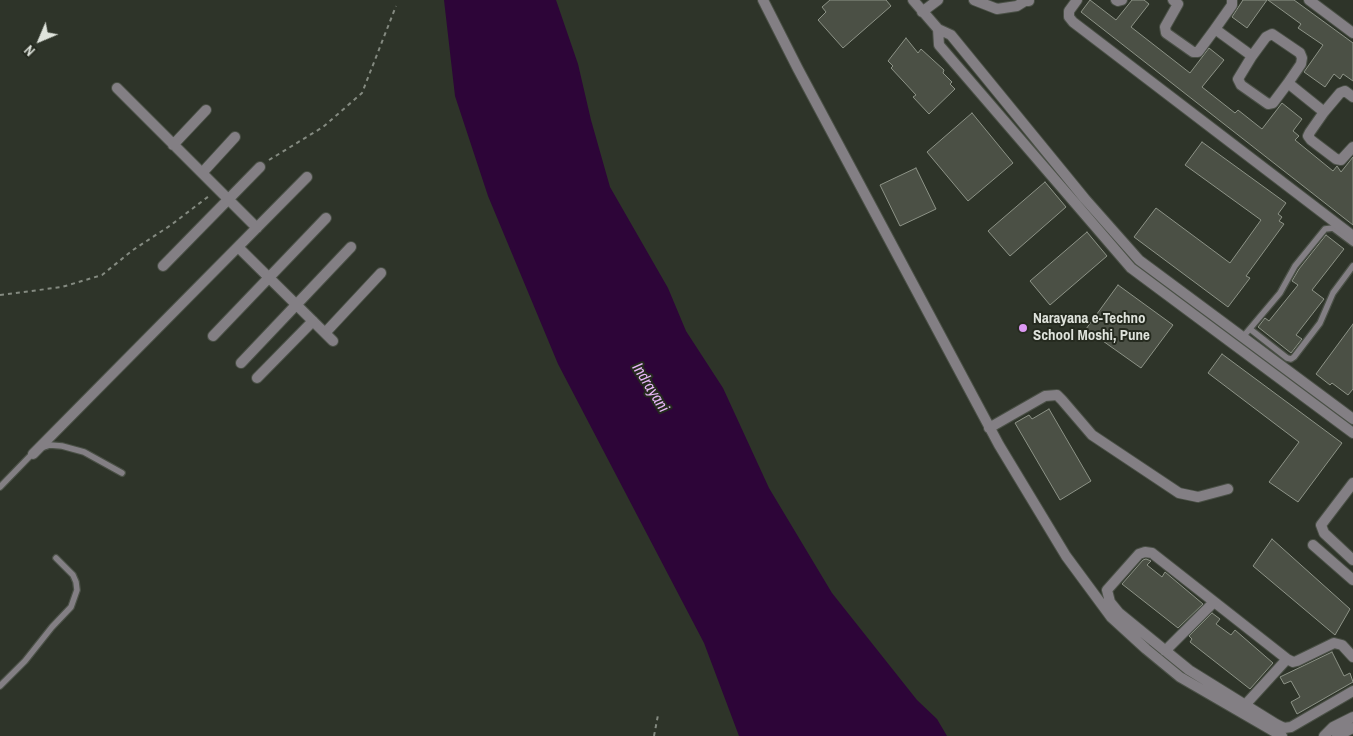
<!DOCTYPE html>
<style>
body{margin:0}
#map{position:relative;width:1353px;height:736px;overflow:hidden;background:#2e3429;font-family:"Archivo Narrow",sans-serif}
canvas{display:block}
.north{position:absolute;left:15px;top:15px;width:50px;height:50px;-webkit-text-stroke:4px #252a1f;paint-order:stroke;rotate:225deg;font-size:14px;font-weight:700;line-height:20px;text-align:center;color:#dfe3dc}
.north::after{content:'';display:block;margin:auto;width:18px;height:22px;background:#dfe3dc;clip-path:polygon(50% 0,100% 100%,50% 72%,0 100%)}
</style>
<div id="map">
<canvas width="1353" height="736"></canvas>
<div class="north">N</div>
</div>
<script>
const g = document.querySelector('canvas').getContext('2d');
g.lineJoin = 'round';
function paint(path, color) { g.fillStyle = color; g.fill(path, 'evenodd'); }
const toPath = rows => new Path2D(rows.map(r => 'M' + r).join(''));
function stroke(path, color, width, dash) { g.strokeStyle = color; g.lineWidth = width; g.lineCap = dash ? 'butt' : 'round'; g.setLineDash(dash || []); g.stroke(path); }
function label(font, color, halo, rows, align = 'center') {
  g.font = font + ' "Archivo Narrow",sans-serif'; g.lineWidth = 4; g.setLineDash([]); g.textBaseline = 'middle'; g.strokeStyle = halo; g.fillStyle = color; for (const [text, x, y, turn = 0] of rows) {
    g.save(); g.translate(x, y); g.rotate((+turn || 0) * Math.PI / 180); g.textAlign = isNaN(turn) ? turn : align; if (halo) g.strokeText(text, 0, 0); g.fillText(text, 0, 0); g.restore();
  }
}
const water = toPath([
 [444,0,556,0,578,64,591,120,610,187,668,288,686,331,723,388,769,488,832,593,917,700,937,719,947,736,739,736,704,643,558,364,488,196,455,96]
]);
const building = toPath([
 [830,0,886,0,891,6,843,48,818,20,826,12,822,7,830,0],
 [1090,0,1116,20,1132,0,1144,0,1149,4,1131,27,1190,73,1209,48,1224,60,1202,87,1235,113,1238,110,1262,129,1282,103,1302,119,1293,131,1299,136,1295,140,1333,171,1337,166,1341,172,1353,157,1353,225,1081,12,1090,0],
 [1243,0,1267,0,1247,28,1232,17,1243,0],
 [1268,0,1294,0,1353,43,1353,81,1343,74,1340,79,1334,74,1325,87,1304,72,1323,45,1298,28,1301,24,1268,0],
 [906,38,918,53,921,49,944,70,943,73,952,82,950,84,955,89,929,114,913,97,916,95,891,68,893,66,888,61,906,38],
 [972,113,1013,163,968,201,927,152,972,113],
 [1202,142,1286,203,1278,214,1282,217,1279,221,1284,224,1246,276,1250,278,1228,307,1134,237,1156,208,1230,263,1261,220,1185,165,1202,142],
 [916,168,936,209,900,226,880,185,916,168],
 [1045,182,1066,207,1010,256,988,231,1045,182],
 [1087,232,1107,256,1050,305,1030,281,1087,232],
 [1326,235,1344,249,1312,290,1324,299,1296,335,1302,339,1291,353,1258,327,1265,318,1269,321,1298,285,1292,281,1299,269,1326,235],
 [1118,285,1173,325,1141,368,1086,329,1118,285],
 [1353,324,1353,389,1348,395,1332,383,1330,385,1316,374,1353,324],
 [1222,354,1342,443,1298,502,1269,482,1299,442,1208,373,1222,354],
 [1049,409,1091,481,1060,500,1015,423,1029,415,1032,419,1049,409],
 [1272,539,1350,609,1335,635,1253,566,1272,539],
 [1146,559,1151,561,1147,565,1162,577,1165,572,1203,604,1178,628,1122,584,1143,560,1146,559],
 [1212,613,1220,619,1216,624,1231,635,1235,630,1273,663,1250,689,1190,642,1192,639,1189,636,1212,613],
 [1332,652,1344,676,1350,673,1353,682,1297,714,1291,702,1300,697,1291,681,1284,684,1280,677,1332,652]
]);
const path = toPath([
 [269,160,323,127,362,93,396,6],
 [0,295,62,287,102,275,133,250,171,225,209,196],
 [654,736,658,715]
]);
const service = toPath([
 [1250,329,1287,358,1291,359,1294,357,1320,323,1333,293,1353,266],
 [1242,338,1280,293,1295,266,1325,229,1333,228,1353,243],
 [41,448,50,445,62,446,84,452,122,473],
 [0,487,33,453],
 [0,686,25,661,52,627,71,607,77,590,76,582,73,575,56,558]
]);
const minor = toPath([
 [763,0,798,69,999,445,1066,556,1111,617,1146,649,1180,677,1282,736],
 [913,0,938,29,951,35,1085,199,1139,260,1353,419],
 [974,0,997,9,1017,6,1025,1,1029,1],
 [1077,0,1069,11,1069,17,1073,22,1353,236],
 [1116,0,1118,1,1122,0],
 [1173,0,1178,4,1165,27,1166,33,1193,52,1198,52,1215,29,1252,56,1238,79,1241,85,1268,104,1273,103,1288,83,1324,112,1310,132,1308,136,1311,140,1336,159,1341,160,1353,147],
 [1309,0,1353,33],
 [922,12,938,0],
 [938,29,939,45,1131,268,1353,433],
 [1215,29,1232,5,1232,0],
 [1252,56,1266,37,1272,34,1300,53,1302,58,1301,64,1288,83],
 [117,88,257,228],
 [1324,112,1340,93,1345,91,1353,97],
 [173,145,206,110],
 [202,173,235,137],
 [238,247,333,341],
 [163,266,260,167],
 [325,333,381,273],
 [213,336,326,218],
 [241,363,351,247],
 [257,378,313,321],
 [989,428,1045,396,1057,395,1062,400,1092,435,1179,493,1198,497,1228,489],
 [33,454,307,177],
 [1353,483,1321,525,1324,533,1353,560],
 [1313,545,1353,580],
 [1165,651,1214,602],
 [1353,657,1342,645,1334,643,1297,661,1293,662,1287,659,1152,553,1145,552,1139,554,1107,590,1110,602,1119,613,1189,670,1276,724,1284,728,1291,727,1353,691],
 [1245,705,1287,659],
 [1324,736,1333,727,1353,717],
 [1337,736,1353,728]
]);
const markers = [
 [1023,328,5,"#dd99f3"]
];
const poiNames = [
 ["Narayana e-Techno",1033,319],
 ["School Moshi, Pune",1033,336]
];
const waterNames = [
 ["Indrayani",650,388,58]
];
paint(water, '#2d0538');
paint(building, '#4b5045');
stroke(building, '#8d9387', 1);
stroke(service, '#4a5046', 8);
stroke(minor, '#4a5046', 12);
stroke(path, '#848a80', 2, [4, 4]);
stroke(service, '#837f84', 5.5);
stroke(minor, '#837f84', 10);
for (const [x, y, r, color] of markers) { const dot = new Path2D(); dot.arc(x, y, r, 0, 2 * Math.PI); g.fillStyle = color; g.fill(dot); stroke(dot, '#252a1f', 2); }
label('bold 15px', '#dfe3dc', '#252a1f', poiNames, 'left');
label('italic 16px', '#e7b6f7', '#252a1f', waterNames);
</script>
